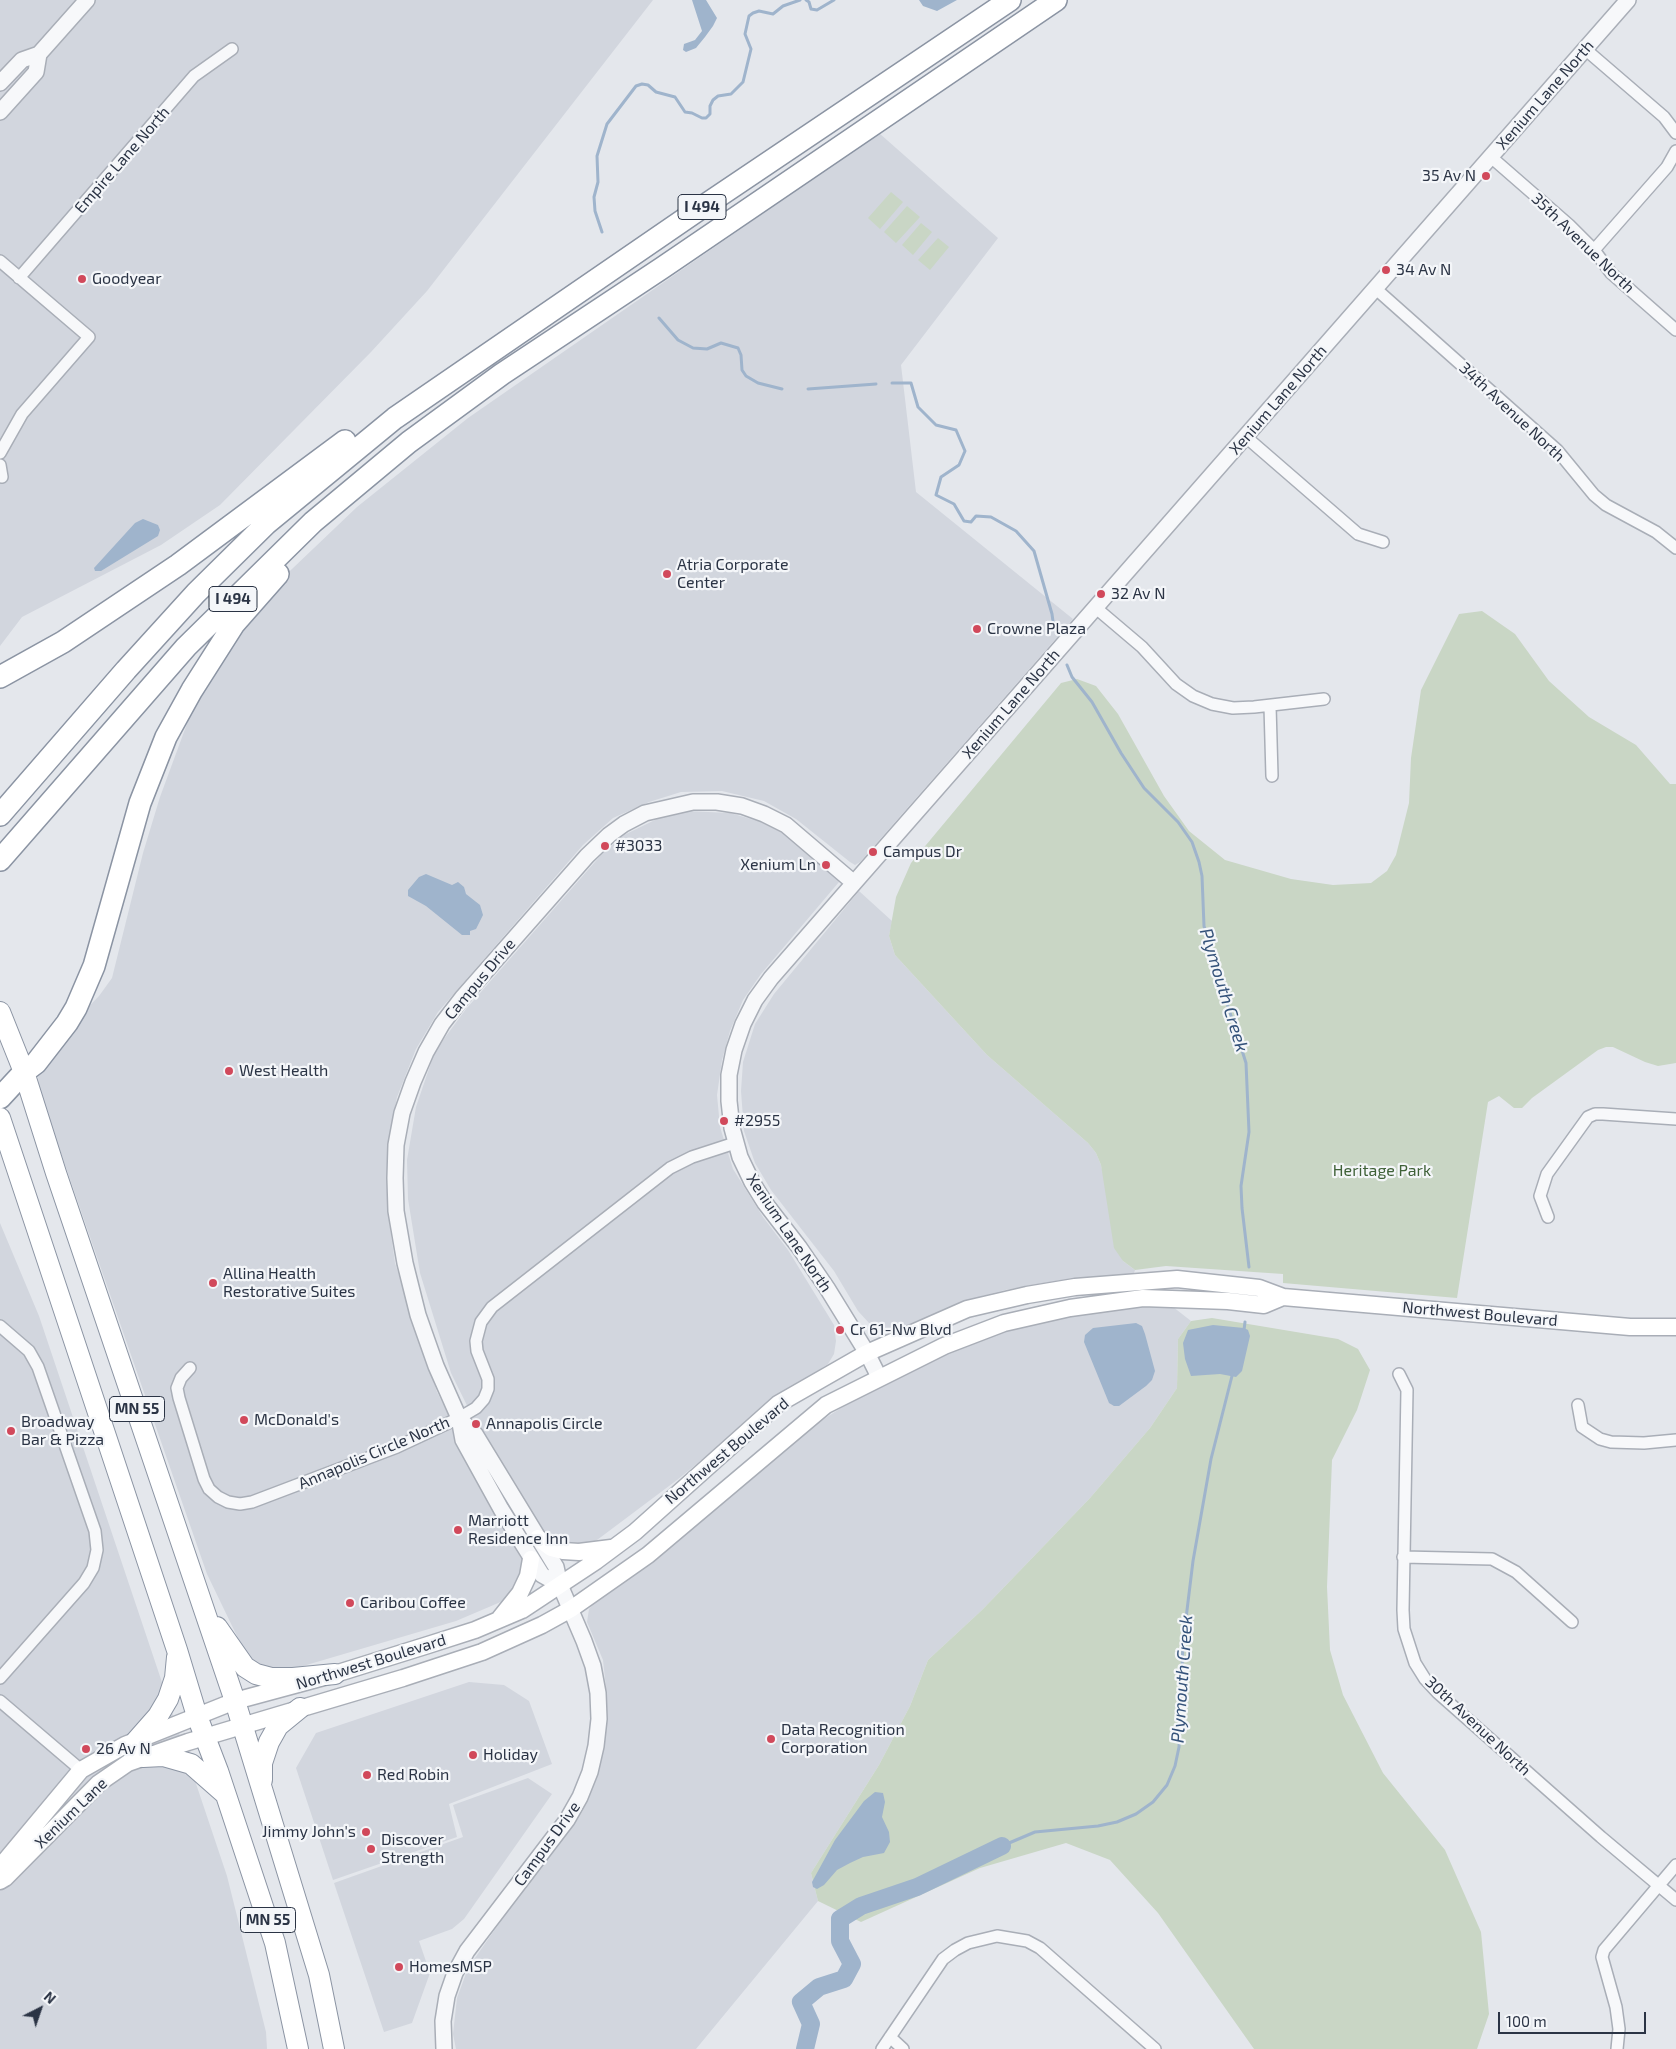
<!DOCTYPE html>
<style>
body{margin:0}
#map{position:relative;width:1676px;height:2049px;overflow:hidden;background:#e4e7ec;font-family:"Exo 2",sans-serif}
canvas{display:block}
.north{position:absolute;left:15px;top:1984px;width:50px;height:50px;-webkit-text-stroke:4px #f4f6f9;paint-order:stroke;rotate:41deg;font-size:14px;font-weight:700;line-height:20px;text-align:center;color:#2b3445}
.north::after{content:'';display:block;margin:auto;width:18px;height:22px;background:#2b3445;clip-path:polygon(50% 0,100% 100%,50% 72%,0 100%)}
.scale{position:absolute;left:1498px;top:2012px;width:148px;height:22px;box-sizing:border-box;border:2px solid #2b3445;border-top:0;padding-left:6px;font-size:15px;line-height:18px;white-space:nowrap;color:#2b3445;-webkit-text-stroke:4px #f4f6f9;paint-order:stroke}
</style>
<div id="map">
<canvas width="1676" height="2049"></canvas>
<div class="north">N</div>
<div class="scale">100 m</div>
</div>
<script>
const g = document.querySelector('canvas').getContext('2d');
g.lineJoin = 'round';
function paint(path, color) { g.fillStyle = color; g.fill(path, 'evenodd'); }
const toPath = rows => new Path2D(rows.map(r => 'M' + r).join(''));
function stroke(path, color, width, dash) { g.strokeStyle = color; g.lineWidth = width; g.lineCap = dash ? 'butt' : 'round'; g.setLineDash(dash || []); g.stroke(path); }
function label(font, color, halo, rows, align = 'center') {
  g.font = font + ' "Exo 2",sans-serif'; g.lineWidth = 4.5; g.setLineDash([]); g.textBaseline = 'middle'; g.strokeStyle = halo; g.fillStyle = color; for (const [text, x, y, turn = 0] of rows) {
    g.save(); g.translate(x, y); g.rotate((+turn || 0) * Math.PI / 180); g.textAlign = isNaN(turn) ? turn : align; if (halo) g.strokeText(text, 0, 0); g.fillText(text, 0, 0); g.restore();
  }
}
const built = toPath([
 [0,0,653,0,427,291,371,352,220,505,161,545,22,617,0,646],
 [879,133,998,238,901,365,916,492,1073,619,860,862,855,865,850,862,796,819,764,801,722,791,681,792,649,802,613,818,583,845,438,1012,416,1049,397,1097,387,1152,387,1206,395,1263,437,1392,521,1558,523,1573,516,1588,503,1601,456,1621,286,1671,269,1671,249,1661,207,1574,39,1090,38,1076,41,1065,72,1024,99,996,112,978,143,853,160,797,195,702,222,654,271,589,357,507,468,418],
 [686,811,730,813,772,825,798,843,837,878,839,882,761,974,743,1000,730,1031,722,1060,717,1095,720,1127,733,1169,763,1217,788,1250,834,1325,836,1341,834,1354,828,1364,781,1395,677,1480,589,1546,561,1548,542,1532,487,1446,451,1373,420,1273,408,1199,407,1160,416,1107,435,1051,466,1009,602,854,624,835,657,819],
 [859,891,892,921,889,936,895,955,987,1055,1088,1143,1096,1153,1101,1165,1123,1261,1135,1270,1133,1276,1073,1278,1005,1290,971,1299,895,1330,883,1330,869,1323,858,1311,834,1271,771,1190,755,1163,744,1131,741,1091,743,1062,755,1024,774,994],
 [0,1223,39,1316,227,1876,266,2032,267,2049,0,2049],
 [1168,1303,1191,1321,1178,1339,1177,1388,1150,1428,1090,1498,982,1610,928,1660,910,1706,879,1765,811,1873,818,1901,696,2049,456,2049,453,2034,457,1998,468,1968,570,1822,595,1768,606,1726,607,1697,603,1660,587,1622,589,1609,600,1596,678,1540,804,1432,864,1393,952,1347,1026,1322,1088,1309],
 [469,1682,504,1685,529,1701,552,1764,449,1804,457,1837,333,1880,296,1768,316,1733],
 [528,1778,552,1794,464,1919,452,1929,419,1941,430,1973,412,2023,384,2032,334,1883,463,1837,453,1805]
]);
const green = toPath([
 [891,192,903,202,880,229,868,218],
 [907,206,920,217,896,243,884,232],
 [921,223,932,232,913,255,902,245],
 [938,238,949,247,930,270,918,260],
 [1482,611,1515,634,1549,681,1589,717,1636,745,1670,784,1676,784,1676,1063,1658,1066,1645,1062,1613,1047,1606,1047,1598,1050,1532,1098,1522,1108,1514,1108,1499,1096,1488,1102,1457,1298,1283,1283,1283,1274,1166,1266,1135,1270,1123,1261,1114,1248,1101,1165,1096,1153,1088,1143,987,1055,895,955,889,936,896,897,911,863,1061,683,1077,679,1096,686,1118,714,1164,796,1189,831,1225,860,1291,879,1333,885,1371,883,1387,871,1396,855,1409,803,1411,758,1421,690,1459,614],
 [1212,1318,1338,1339,1358,1349,1370,1370,1357,1410,1332,1460,1327,1587,1330,1650,1343,1695,1383,1773,1445,1850,1481,1932,1489,2014,1477,2049,1254,2049,1158,1913,1110,1860,1066,1843,980,1868,861,1922,818,1901,811,1873,879,1765,910,1706,928,1660,982,1610,1090,1498,1150,1428,1177,1388,1178,1339,1191,1321]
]);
const water = toPath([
 [692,0,706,0,717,18,713,26,705,37,696,48,686,52,683,50,684,44,695,40,702,31],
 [919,0,957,0,937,11,923,6],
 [143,519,158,525,160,530,158,536,101,571,95,571,94,568,135,523],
 [426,874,452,885,458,882,464,887,466,894,480,905,483,915,476,929,470,931,470,935,462,935,426,906,408,896,408,890,419,877],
 [1136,1323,1142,1326,1145,1334,1155,1371,1152,1380,1146,1386,1119,1406,1114,1406,1109,1403,1084,1342,1085,1335,1093,1328],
 [1213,1325,1244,1328,1248,1330,1250,1336,1242,1371,1236,1377,1220,1374,1191,1376,1185,1359,1183,1343,1188,1330],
 [875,1792,883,1793,885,1802,882,1817,889,1832,890,1842,884,1853,863,1857,850,1863,837,1870,824,1885,817,1889,813,1887,812,1882,835,1840,864,1801]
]);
const stream = toPath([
 [806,0,809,2,811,9,817,10,834,0],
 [602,232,595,211,594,197,598,182,597,156,607,124,636,86,642,84,648,85,656,92,675,97,685,112,692,113,702,118,706,118,710,114,710,106,713,100,718,96,731,94,743,82,751,49,745,34,749,16,753,13,759,11,773,14,783,6,800,0],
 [659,318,678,340,693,348,707,349,721,343,738,348,741,355,742,370,746,376,758,383,782,389],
 [892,383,911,383,918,407,936,425,956,430,965,451,959,465,941,477,936,495,954,504,964,521,971,522,976,516,991,517,1016,531,1034,551,1052,614,1054,629],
 [808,389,876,384],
 [1067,665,1072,677,1092,702,1121,753,1144,788,1178,822,1192,842,1199,862,1202,876,1204,926,1211,953,1246,1063,1249,1132,1241,1186,1242,1208,1249,1267],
 [1244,1330,1245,1322],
 [1002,1846,1035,1832,1098,1826,1117,1822,1136,1814,1153,1802,1167,1785,1175,1766,1179,1747,1183,1643,1193,1561,1211,1459,1233,1372]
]);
const river = toPath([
 [805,2049,811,2024,801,2002,819,1987,844,1979,852,1964,840,1941,840,1919,861,1906,917,1887,1002,1846]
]);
const minor = toPath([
 [1585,49,1664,117,1676,133],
 [1491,157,1569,225,1594,250,1611,273,1676,330],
 [1594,250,1667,167,1676,151],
 [0,261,89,337,22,414,0,453],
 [19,278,194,76,232,49],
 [1376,289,1557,450,1594,495,1606,505,1656,532,1676,548],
 [1246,437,1358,534,1383,542],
 [0,465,2,477],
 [1096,608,1142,647,1176,684,1193,696,1212,704,1233,708,1254,707,1324,699],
 [1270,706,1272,776],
 [1548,1217,1540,1196,1547,1174,1588,1117,1595,1114,1603,1114,1676,1119],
 [0,1326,29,1351,38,1367,95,1531,97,1550,93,1568,84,1583,0,1678],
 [190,1368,181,1378,177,1388,179,1398,204,1479,209,1489,218,1497,228,1502,240,1504,252,1502,397,1447,459,1418,476,1408,484,1399,488,1389,488,1379,477,1351,476,1341,481,1322,492,1307,670,1168,692,1157,735,1143],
 [1399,1374,1407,1390,1403,1610,1404,1629,1415,1663,1425,1679,1438,1693,1601,1837,1676,1900],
 [1578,1405,1582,1427,1600,1439,1611,1442,1644,1443,1676,1440],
 [1403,1557,1492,1559,1516,1572,1572,1622],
 [0,1701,81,1770],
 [890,2037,903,2049],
 [882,2049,943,1959,955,1950,968,1943,997,1936,1027,1941,1040,1948,1155,2049],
 [1617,2049,1619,2029,1616,2007,1602,1957,1604,1950,1676,1865]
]);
const tertiary = toPath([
 [0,83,22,60,39,54,87,0],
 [0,112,36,72,39,54],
 [879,1377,867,1353,827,1288,799,1247,765,1203,752,1182,740,1157,732,1128,729,1101,729,1075,734,1050,743,1024,755,1000,771,978,854,883,1628,0],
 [560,1585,542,1575,501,1509,463,1440,459,1418,436,1366,418,1315,405,1263,396,1211,395,1178,396,1145,402,1113,413,1082,426,1052,442,1024,462,998,587,856,609,835,624,824,645,813,693,802,717,802,742,806,764,814,786,825,854,883],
 [444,2049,443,2021,447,1996,455,1973,467,1951,567,1820,580,1797,590,1772,596,1746,599,1719,598,1693,593,1666,584,1641,560,1585,556,1567,475,1434,459,1418]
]);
const secondary = toPath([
 [538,1538,551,1548,563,1551,579,1552,611,1548],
 [500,1618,520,1593,528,1576,531,1559],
 [0,1867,81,1770,125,1745,235,1701,335,1674,428,1645,475,1630,522,1610,596,1561,635,1532,778,1404,867,1353,967,1309,1027,1295,1075,1287,1177,1279,1259,1288,1283,1297,1630,1327,1676,1327],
 [0,1881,5,1878,99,1783,128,1763,188,1742,403,1678,482,1652,542,1625,571,1609,648,1555,826,1405,944,1346,1004,1323,1070,1308,1143,1298,1228,1301,1264,1305,1283,1297]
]);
const trunk = toPath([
 [0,1012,24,1072,56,1173,235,1701,319,1975,334,2049],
 [0,1118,177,1650,197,1716,218,1771,275,1943,298,2049],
 [217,1627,245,1667,256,1674,271,1678,293,1678,335,1674],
 [136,1741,158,1716,168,1699,175,1678,177,1657],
 [143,1757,163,1756,191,1764,224,1793],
 [262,1780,262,1763,269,1742,278,1726,300,1708]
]);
const motorway = toPath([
 [0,677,63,642,178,565,345,441],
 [0,815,126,670,196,593,266,524,395,418,698,210,1010,0],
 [0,860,186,647,313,522,409,442,502,374,662,268,1056,0],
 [0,1098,24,1072,36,1063,67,1023,76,1008,94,966,140,803,166,737,192,690,234,624,278,574]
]);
const markers = [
 [1486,176,5,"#d1495b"],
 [1386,270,5,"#d1495b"],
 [82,279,5,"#d1495b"],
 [667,574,5,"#d1495b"],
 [1101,594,5,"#d1495b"],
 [977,629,5,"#d1495b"],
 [605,846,5,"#d1495b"],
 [873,852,5,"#d1495b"],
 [826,865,5,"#d1495b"],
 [229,1071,5,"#d1495b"],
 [724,1121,5,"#d1495b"],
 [213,1283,5,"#d1495b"],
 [840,1330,5,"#d1495b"],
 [244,1420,5,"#d1495b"],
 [476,1424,5,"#d1495b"],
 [11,1431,5,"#d1495b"],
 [458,1530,5,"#d1495b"],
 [350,1603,5,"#d1495b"],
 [771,1739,5,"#d1495b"],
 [86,1749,5,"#d1495b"],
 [473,1755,5,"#d1495b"],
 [367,1775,5,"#d1495b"],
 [366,1832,5,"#d1495b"],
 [371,1849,5,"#d1495b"],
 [399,1967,5,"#d1495b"]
];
const shields = [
 [702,207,48],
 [233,599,48],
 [137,1409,55],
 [268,1920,55]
];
const shieldNames = [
 ["I 494",702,207],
 ["I 494",233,599],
 ["MN 55",137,1409],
 ["MN 55",268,1920]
];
const streetNames = [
 ["Xenium Lane North",1545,95,-49],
 ["Empire Lane North",122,160,-49],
 ["35th Avenue North",1583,243,44],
 ["Xenium Lane North",1278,400,-49],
 ["34th Avenue North",1512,412,43],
 ["Xenium Lane North",1011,704,-49],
 ["Campus Drive",480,979,-50],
 ["Xenium Lane North",789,1233,56],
 ["Northwest Boulevard",1480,1314,5],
 ["Northwest Boulevard",727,1451,-40],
 ["Annapolis Circle North",374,1453,-23],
 ["Northwest Boulevard",371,1662,-17],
 ["30th Avenue North",1478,1726,43],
 ["Xenium Lane",71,1813,-44],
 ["Campus Drive",547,1844,-54]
];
const poiNames = [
 ["35 Av N",1476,176,"right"],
 ["34 Av N",1396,270],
 ["Goodyear",92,279],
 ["Atria Corporate",677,565],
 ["Center",677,583],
 ["32 Av N",1111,594],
 ["Crowne Plaza",987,629],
 ["#3033",615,846],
 ["Campus Dr",883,852],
 ["Xenium Ln",816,865,"right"],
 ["West Health",239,1071],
 ["#2955",734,1121],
 ["Allina Health",223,1274],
 ["Restorative Suites",223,1292],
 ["Cr 61-Nw Blvd",850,1330],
 ["McDonald's",254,1420],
 ["Broadway",21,1422],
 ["Bar & Pizza",21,1440],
 ["Annapolis Circle",486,1424],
 ["Marriott",468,1521],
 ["Residence Inn",468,1539],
 ["Caribou Coffee",360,1603],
 ["Data Recognition",781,1730],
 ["Corporation",781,1748],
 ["26 Av N",96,1749],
 ["Holiday",483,1755],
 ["Red Robin",377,1775],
 ["Jimmy John's",356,1832,"right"],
 ["Discover",381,1840],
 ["Strength",381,1858],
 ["HomesMSP",409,1967]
];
const parkNames = [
 ["Heritage Park",1382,1171]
];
const waterNames = [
 ["Plymouth Creek",1224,990,73],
 ["Plymouth Creek",1182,1679,-86]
];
paint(built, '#d2d6de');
paint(green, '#c9d6c5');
paint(water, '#9fb4cc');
stroke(stream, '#9fb4cc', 3);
stroke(river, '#9fb4cc', 18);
stroke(minor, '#a9aeb7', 14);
stroke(tertiary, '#a9aeb7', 18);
stroke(secondary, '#a9aeb7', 19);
stroke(trunk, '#8b94a3', 22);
stroke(motorway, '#8b94a3', 24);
stroke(minor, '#f7f8fa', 11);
stroke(tertiary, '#f7f8fa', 15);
stroke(secondary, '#fff', 16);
stroke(trunk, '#fff', 20);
stroke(motorway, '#fff', 21);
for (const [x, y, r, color] of markers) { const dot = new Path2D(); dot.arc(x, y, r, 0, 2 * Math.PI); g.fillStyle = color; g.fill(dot); stroke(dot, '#f4f6f9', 2); }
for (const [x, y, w] of shields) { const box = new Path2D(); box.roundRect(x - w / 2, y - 12.5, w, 25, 4); g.fillStyle = '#f4f6f9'; g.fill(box); stroke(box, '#2b3445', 1); }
label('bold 15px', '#2b3445', null, shieldNames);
label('16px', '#2b3445', '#f4f6f9', streetNames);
label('16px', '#2b3445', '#f4f6f9', poiNames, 'left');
label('16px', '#3f6138', '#f4f6f9', parkNames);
label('italic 18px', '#34527a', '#f4f6f9', waterNames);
</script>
